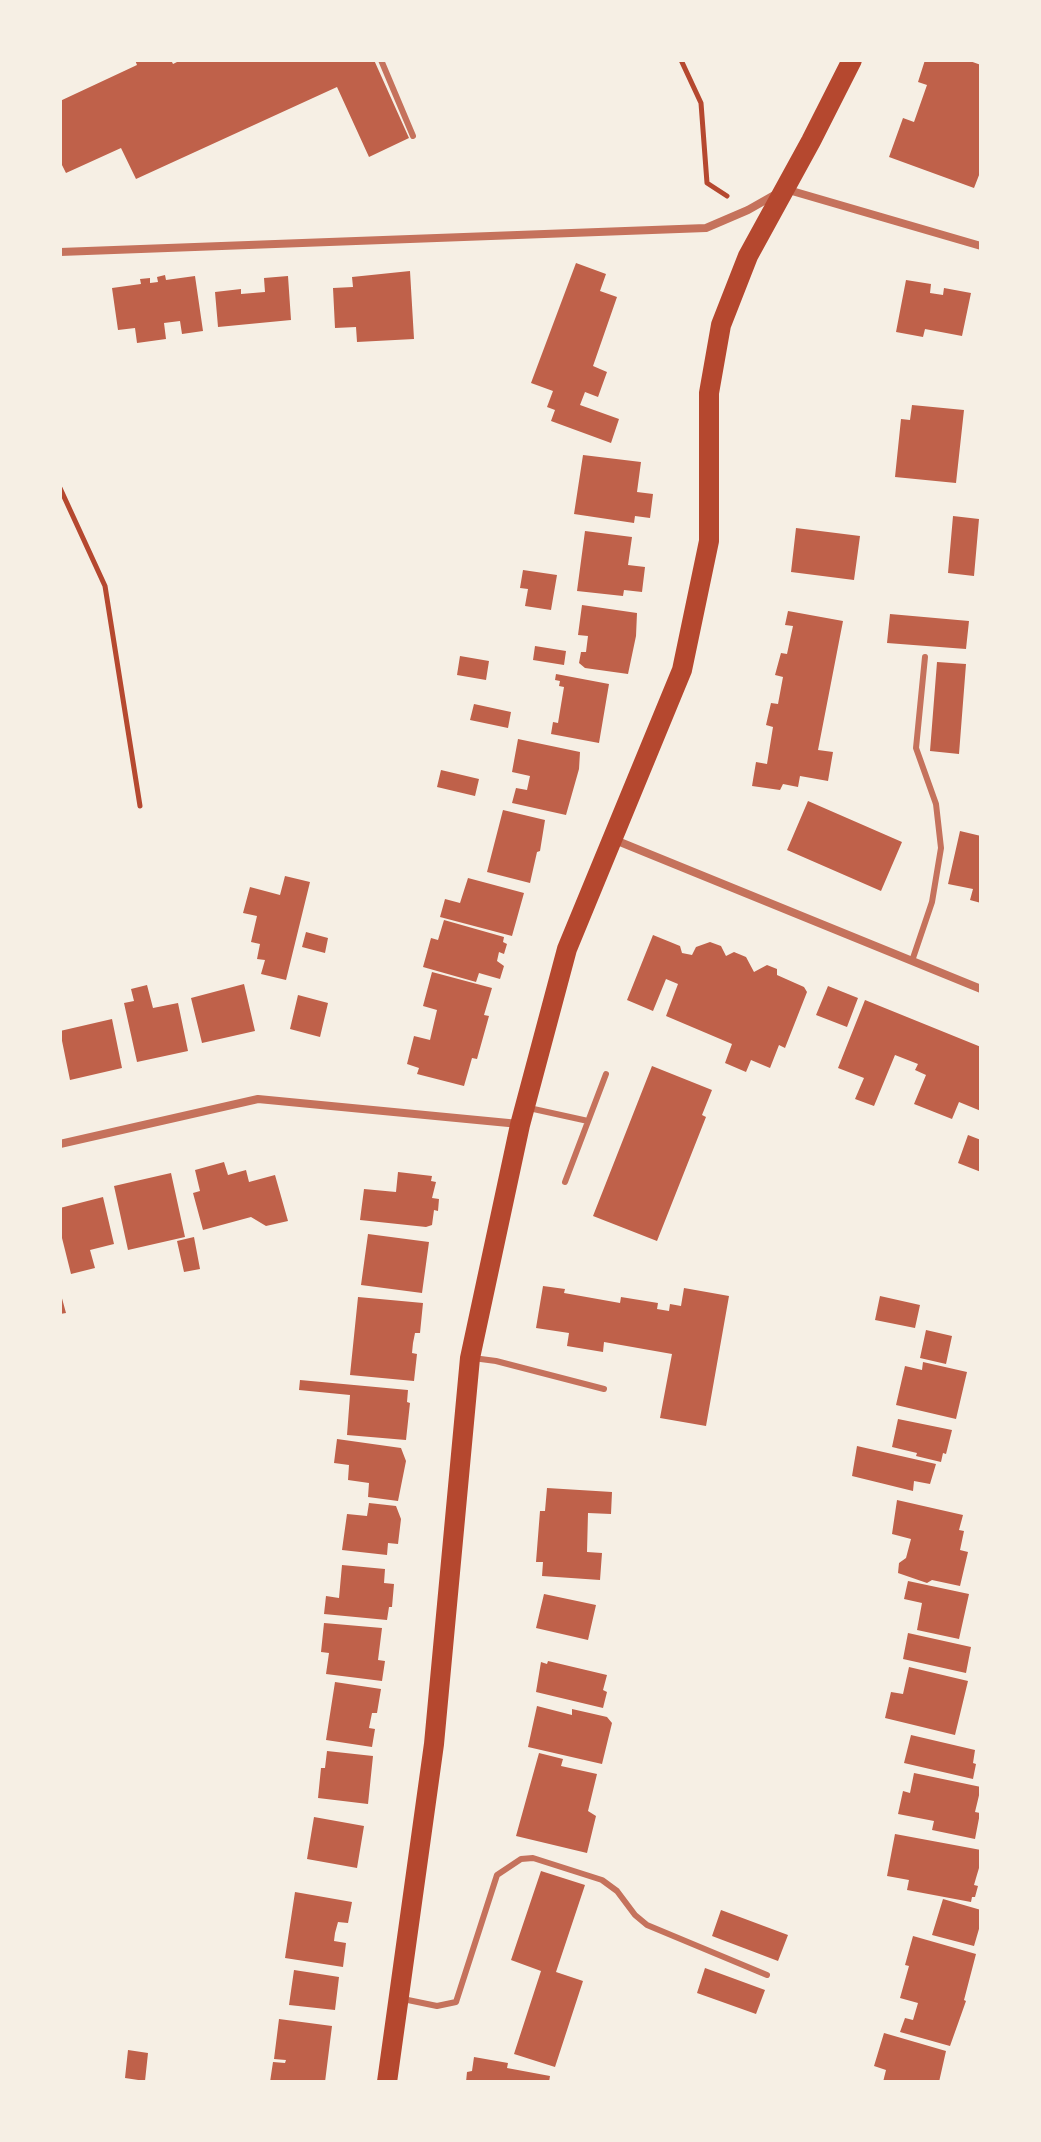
<!DOCTYPE html>
<style>
body{margin:0}
#map{position:relative;width:1041px;height:2142px;overflow:hidden;background:#f6efe4;font-family:"PT Serif",serif}
canvas{display:block}
.frame{position:absolute;inset:0;border:62px solid #f6efe4;pointer-events:none}
</style>
<div id="map">
<canvas width="1041" height="2142"></canvas>
<div class="frame"></div>
</div>
<script>
const g = document.querySelector('canvas').getContext('2d');
g.lineJoin = 'round';
function paint(path, color) { g.fillStyle = color; g.fill(path, 'evenodd'); }
const toPath = rows => new Path2D(rows.map(r => 'M' + r).join(''));
function stroke(path, color, width, dash) { g.strokeStyle = color; g.lineWidth = width; g.lineCap = dash ? 'butt' : 'round'; g.setLineDash(dash || []); g.stroke(path); }
const building = toPath([
 [135,60,171,60,173,64,181,60,374,60,409,138,369,157,337,87,136,179,121,148,66,173,60,161,60,101,137,65],
 [925,60,967,60,981,65,981,170,974,188,889,157,903,118,914,122,927,85,918,82],
 [576,263,606,274,600,291,617,297,593,366,607,372,598,397,585,392,580,405,619,419,611,443,551,421,555,410,547,407,553,391,531,383],
 [410,271,414,339,357,342,356,327,335,328,333,288,353,287,352,277],
 [165,275,166,280,195,276,203,331,182,334,180,321,164,323,166,339,137,343,135,328,118,330,112,288,141,284,140,279,150,278,150,283,158,282,157,277],
 [288,276,291,320,218,327,215,292,241,289,241,294,265,292,264,278],
 [906,280,931,284,930,293,943,295,944,288,971,293,962,336,925,329,923,337,896,332],
 [912,405,964,410,956,483,895,477,901,419,910,420],
 [583,455,641,462,637,492,653,494,650,518,635,516,634,523,574,514],
 [953,516,979,519,974,576,948,573],
 [796,528,860,536,854,580,791,572],
 [585,531,632,537,628,565,645,567,642,592,624,590,623,596,577,591],
 [523,570,557,575,551,610,525,606,528,589,520,588],
 [582,605,637,613,636,636,628,674,585,668,579,663,581,652,586,652,588,636,578,635],
 [788,611,843,621,818,750,833,752,828,781,800,776,798,787,783,784,780,790,752,786,756,762,767,764,773,727,766,725,771,703,778,704,783,677,775,675,781,653,787,654,793,626,785,625],
 [890,614,969,621,966,649,887,643],
 [535,646,566,651,564,665,533,660],
 [460,656,489,661,486,680,457,675],
 [937,662,966,664,959,754,930,751],
 [556,674,609,684,599,743,551,734,553,722,558,723,564,687,559,686,560,681,555,680],
 [474,704,511,712,508,728,470,720],
 [518,739,580,752,579,769,566,815,512,803,516,788,527,790,530,776,512,772],
 [441,770,479,779,475,796,437,787],
 [808,801,902,842,881,891,787,850],
 [503,810,545,820,540,851,537,852,530,883,487,872],
 [960,831,981,836,981,903,970,900,973,889,948,884],
 [285,876,310,882,286,980,261,974,265,960,257,959,260,944,251,942,257,916,243,913,250,887,280,895],
 [468,878,524,893,512,936,440,917,445,899,460,903],
 [444,920,504,937,503,942,507,944,504,954,499,952,497,961,504,966,500,979,479,973,476,982,423,967,431,938,438,940],
 [306,932,328,938,325,953,302,947],
 [653,935,680,946,682,953,692,955,696,947,710,942,721,946,726,956,734,952,746,957,754,972,767,965,777,969,777,975,804,987,807,992,785,1048,779,1045,770,1068,751,1060,746,1072,725,1063,732,1044,666,1016,678,984,666,979,653,1011,627,1000],
 [432,972,492,988,484,1015,489,1016,477,1059,472,1058,464,1086,417,1074,419,1068,407,1064,414,1036,430,1040,437,1010,423,1006],
 [244,984,255,1031,202,1043,191,998],
 [147,985,153,1008,178,1003,188,1051,137,1062,124,1003,134,1001,131,989],
 [828,986,858,998,847,1027,816,1015],
 [298,995,328,1003,320,1037,290,1029],
 [865,1000,981,1047,981,1111,959,1102,952,1119,914,1104,926,1075,915,1070,918,1064,895,1055,874,1106,855,1099,864,1078,838,1068],
 [112,1019,122,1068,70,1080,60,1031],
 [652,1066,712,1090,702,1115,706,1117,657,1241,593,1216],
 [968,1135,981,1140,981,1172,958,1163],
 [224,1162,228,1175,246,1170,249,1182,275,1175,288,1221,266,1226,251,1217,203,1230,193,1193,200,1191,195,1170],
 [398,1172,432,1176,431,1181,436,1182,432,1198,439,1199,438,1211,434,1210,432,1225,426,1227,360,1220,364,1189,396,1192],
 [171,1173,185,1237,128,1250,114,1186],
 [103,1197,114,1244,90,1250,95,1268,71,1274,60,1230,60,1208],
 [368,1234,429,1242,422,1293,361,1285],
 [194,1237,200,1269,184,1272,177,1241],
 [543,1286,565,1289,564,1293,620,1303,621,1297,658,1303,657,1309,669,1311,670,1304,681,1306,684,1288,729,1296,706,1426,660,1418,672,1354,604,1342,603,1352,567,1346,569,1333,536,1328],
 [60,1291,66,1313,60,1314],
 [880,1296,920,1305,915,1328,875,1320],
 [358,1297,423,1303,420,1333,415,1333,413,1343,412,1353,417,1354,414,1381,350,1375],
 [926,1330,952,1336,946,1364,920,1358],
 [923,1362,967,1372,956,1419,896,1405,905,1366,922,1370],
 [300,1380,408,1390,407,1402,410,1403,406,1440,347,1435,350,1395,299,1390],
 [898,1419,952,1430,946,1454,943,1453,941,1462,916,1456,917,1453,892,1447],
 [337,1439,401,1448,406,1461,398,1501,368,1497,369,1483,348,1480,349,1465,334,1463],
 [857,1446,936,1464,930,1484,914,1481,913,1491,852,1476],
 [547,1488,612,1492,611,1514,588,1513,587,1552,602,1553,600,1580,542,1576,543,1562,536,1562,540,1511,545,1511],
 [897,1500,963,1515,959,1530,964,1531,960,1550,968,1552,960,1586,932,1580,927,1583,898,1573,899,1563,906,1558,911,1539,892,1534],
 [369,1503,396,1506,401,1519,398,1544,388,1543,387,1555,342,1550,347,1514,367,1516],
 [342,1565,385,1569,384,1583,394,1584,392,1607,389,1607,387,1620,324,1614,326,1596,339,1598],
 [908,1581,969,1594,959,1639,917,1630,922,1603,904,1599],
 [544,1594,596,1605,588,1640,536,1628],
 [324,1623,382,1628,378,1660,385,1661,382,1681,326,1674,329,1653,321,1652],
 [908,1633,971,1647,966,1673,903,1659],
 [548,1661,607,1675,603,1690,607,1692,603,1708,536,1692,541,1662,547,1664],
 [909,1667,968,1681,955,1735,885,1718,891,1692,903,1694],
 [335,1682,381,1689,377,1713,372,1713,369,1728,375,1729,372,1747,326,1740],
 [537,1706,572,1715,572,1709,607,1717,612,1723,602,1764,528,1747],
 [911,1735,975,1750,973,1763,976,1764,973,1779,904,1763],
 [327,1751,373,1756,368,1804,318,1798,321,1768,325,1768],
 [539,1753,563,1759,561,1766,597,1774,588,1811,596,1816,587,1853,516,1836],
 [914,1773,981,1787,975,1812,980,1813,975,1839,932,1830,934,1821,898,1814,903,1791,910,1793],
 [314,1817,364,1826,357,1868,307,1859],
 [895,1834,981,1850,981,1869,979,1868,976,1878,974,1885,978,1886,975,1897,972,1897,971,1902,907,1890,909,1880,887,1876],
 [541,1871,585,1885,556,1972,583,1981,555,2067,514,2054,541,1971,511,1960],
 [295,1892,352,1902,348,1923,338,1922,335,1933,334,1941,346,1943,343,1967,285,1958],
 [943,1899,981,1910,981,1922,974,1946,932,1935],
 [721,1910,788,1935,778,1961,712,1936],
 [913,1936,976,1954,964,2000,966,2001,950,2046,900,2032,905,2018,913,2020,918,2003,900,1998,909,1966,905,1965],
 [705,1968,765,1990,756,2014,697,1993],
 [294,1970,339,1977,335,2010,289,2005],
 [279,2019,332,2026,325,2082,270,2082,273,2062,285,2063,286,2060,274,2059],
 [884,2033,946,2051,939,2082,883,2082,886,2070,874,2066],
 [128,2050,148,2053,145,2081,125,2078],
 [474,2057,508,2063,507,2068,550,2076,549,2082,466,2082,467,2072,472,2071]
]);
const path = toPath([
 [681,60,701,103,707,183,727,196],
 [60,488,105,586,140,806]
]);
const service = toPath([
 [381,60,413,136],
 [912,961,932,902,941,848,936,804,916,748,925,657],
 [529,1108,588,1121],
 [565,1182,606,1074],
 [473,1358,496,1361,604,1389],
 [403,1999,437,2006,456,2002,497,1875,521,1859,533,1858,602,1880,617,1891,635,1915,647,1925,767,1975]
]);
const minor = toPath([
 [60,252,706,228,748,210,785,189,981,246],
 [615,840,981,989],
 [60,1144,258,1099,519,1124]
]);
const primary = toPath([
 [387,2082,434,1744,470,1358,520,1125,567,949,682,670,709,541,709,393,721,325,748,256,811,141,852,60]
]);
paint(building, '#bf614a');
stroke(path, '#b5482f', 5);
stroke(service, '#c5725c', 6);
stroke(minor, '#c5725c', 8);
stroke(primary, '#b5482f', 20);
</script>
